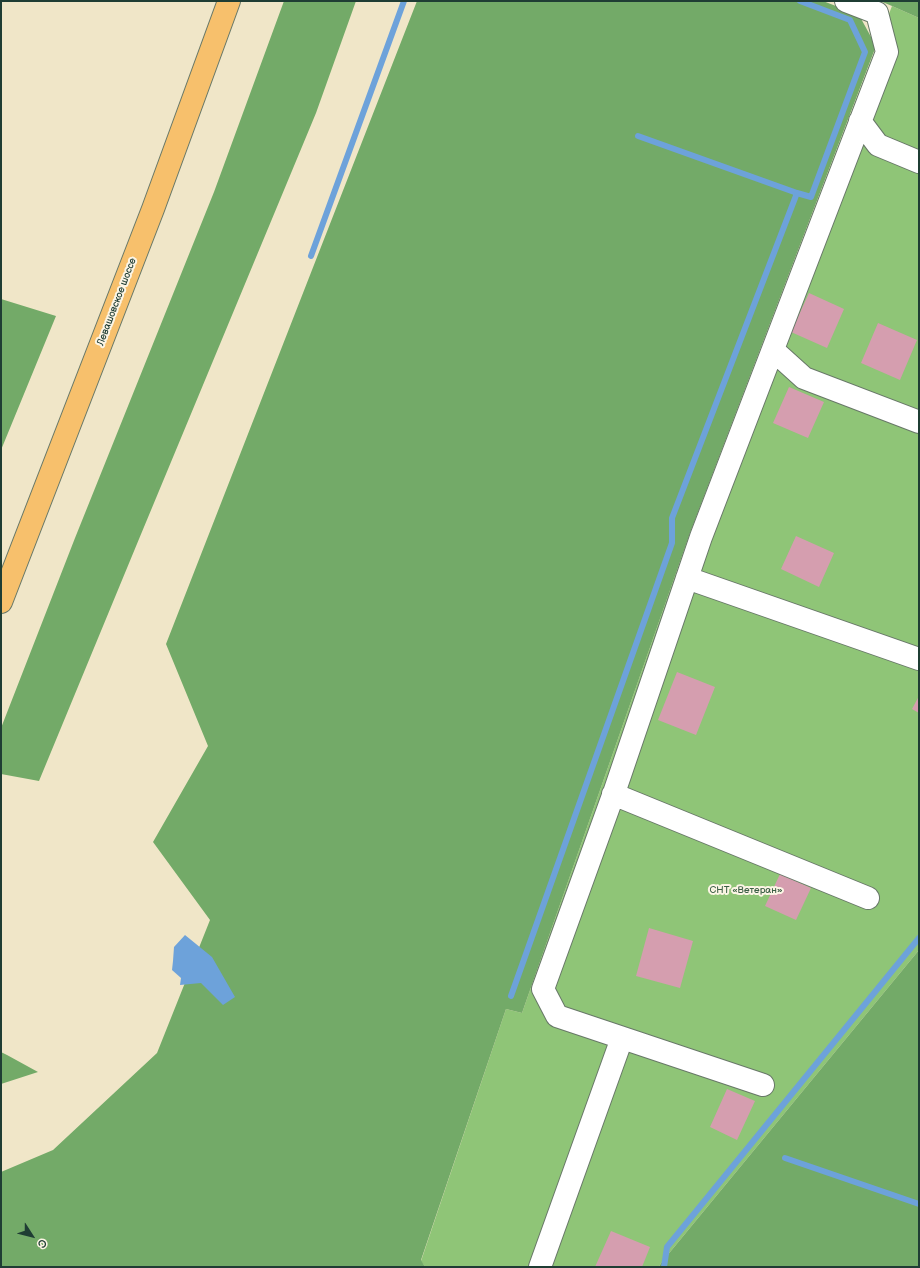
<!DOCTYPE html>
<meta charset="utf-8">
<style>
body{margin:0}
#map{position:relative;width:920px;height:1268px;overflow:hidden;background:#f0e6c8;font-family:"Balsamiq Sans",sans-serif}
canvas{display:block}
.frame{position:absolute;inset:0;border:2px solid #1f3d34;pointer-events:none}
.north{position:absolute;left:12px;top:1216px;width:40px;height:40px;-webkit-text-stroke:3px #fcf5e5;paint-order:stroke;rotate:126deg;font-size:11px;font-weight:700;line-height:16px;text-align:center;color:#1f3d34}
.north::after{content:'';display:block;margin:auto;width:14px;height:18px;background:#1f3d34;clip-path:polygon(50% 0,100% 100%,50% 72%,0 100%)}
</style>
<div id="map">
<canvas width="920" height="1268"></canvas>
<div class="frame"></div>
<div class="north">С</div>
</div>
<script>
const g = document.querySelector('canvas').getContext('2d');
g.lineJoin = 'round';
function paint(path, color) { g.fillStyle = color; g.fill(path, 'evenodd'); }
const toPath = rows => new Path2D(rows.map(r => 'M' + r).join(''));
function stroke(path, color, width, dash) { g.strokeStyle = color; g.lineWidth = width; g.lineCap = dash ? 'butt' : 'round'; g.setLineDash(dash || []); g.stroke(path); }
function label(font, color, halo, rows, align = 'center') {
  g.font = font + ' "Balsamiq Sans",sans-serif'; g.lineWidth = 4; g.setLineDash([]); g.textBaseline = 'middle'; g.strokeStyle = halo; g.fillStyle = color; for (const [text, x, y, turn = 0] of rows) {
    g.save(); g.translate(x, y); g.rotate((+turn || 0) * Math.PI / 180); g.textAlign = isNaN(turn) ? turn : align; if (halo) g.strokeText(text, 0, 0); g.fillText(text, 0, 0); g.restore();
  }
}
const green = toPath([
 [892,6,919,18,919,950,661,1263,659,1267,425,1267,421,1261,506,1009,522,1013,690,533]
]);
const forest = toPath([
 [284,1,356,1,316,113,139,539,39,781,1,774,1,728,75,538,214,192],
 [417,1,823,1,859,15,876,46,690,533,522,1013,506,1009,421,1260,425,1267,1,1267,1,1172,53,1150,157,1053,210,920,153,842,208,746,166,644],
 [880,1,919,1,919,18,892,6],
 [1,299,56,316,1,450],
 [919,950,919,1267,659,1267,661,1263],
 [1,1052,7,1055,38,1072,1,1084]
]);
const water = toPath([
 [185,935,212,957,235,997,223,1005,201,983,180,985,181,978,172,970,173,961,174,947]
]);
const stream = toPath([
 [638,136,797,193],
 [311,256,404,1],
 [511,996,672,543,672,518,797,193,811,197,865,52,850,20,800,1],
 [785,1158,919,1204],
 [664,1267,667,1247,919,938]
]);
const building = toPath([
 [809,293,844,309,827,348,791,332],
 [878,323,917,340,900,380,861,363],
 [789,387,824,402,808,438,773,423],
 [796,536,834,553,819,587,781,569],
 [677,672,715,687,696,735,658,720],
 [919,696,919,713,912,709],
 [780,874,811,888,796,920,765,906],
 [649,928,693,941,680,988,636,976],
 [727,1089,755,1101,737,1140,710,1127],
 [611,1231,650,1247,642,1267,595,1267]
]);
const minor = toPath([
 [860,121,878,145,919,162],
 [773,350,804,378,919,422],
 [687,578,919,659],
 [613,794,868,898],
 [763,1085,557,1016,543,989,615,790,701,537,887,52,877,13,846,1],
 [540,1267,622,1038]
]);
const major = toPath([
 [1,602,153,209,229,1]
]);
const streetNames = [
 ["Левашовское шоссе",117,302,-69]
];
const parkNames = [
 ["СНТ «Ветеран»",746,890]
];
paint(green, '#8fc577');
paint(forest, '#73aa68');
paint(water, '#6da2da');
stroke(stream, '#6da2da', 6);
paint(building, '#d59eaf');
stroke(minor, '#687868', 24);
stroke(major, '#687868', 24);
stroke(minor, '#fff', 22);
stroke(major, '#f7c06c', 22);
label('10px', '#1f3d34', '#fcf5e5', streetNames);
label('10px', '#3b5f45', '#fcf5e5', parkNames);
</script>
